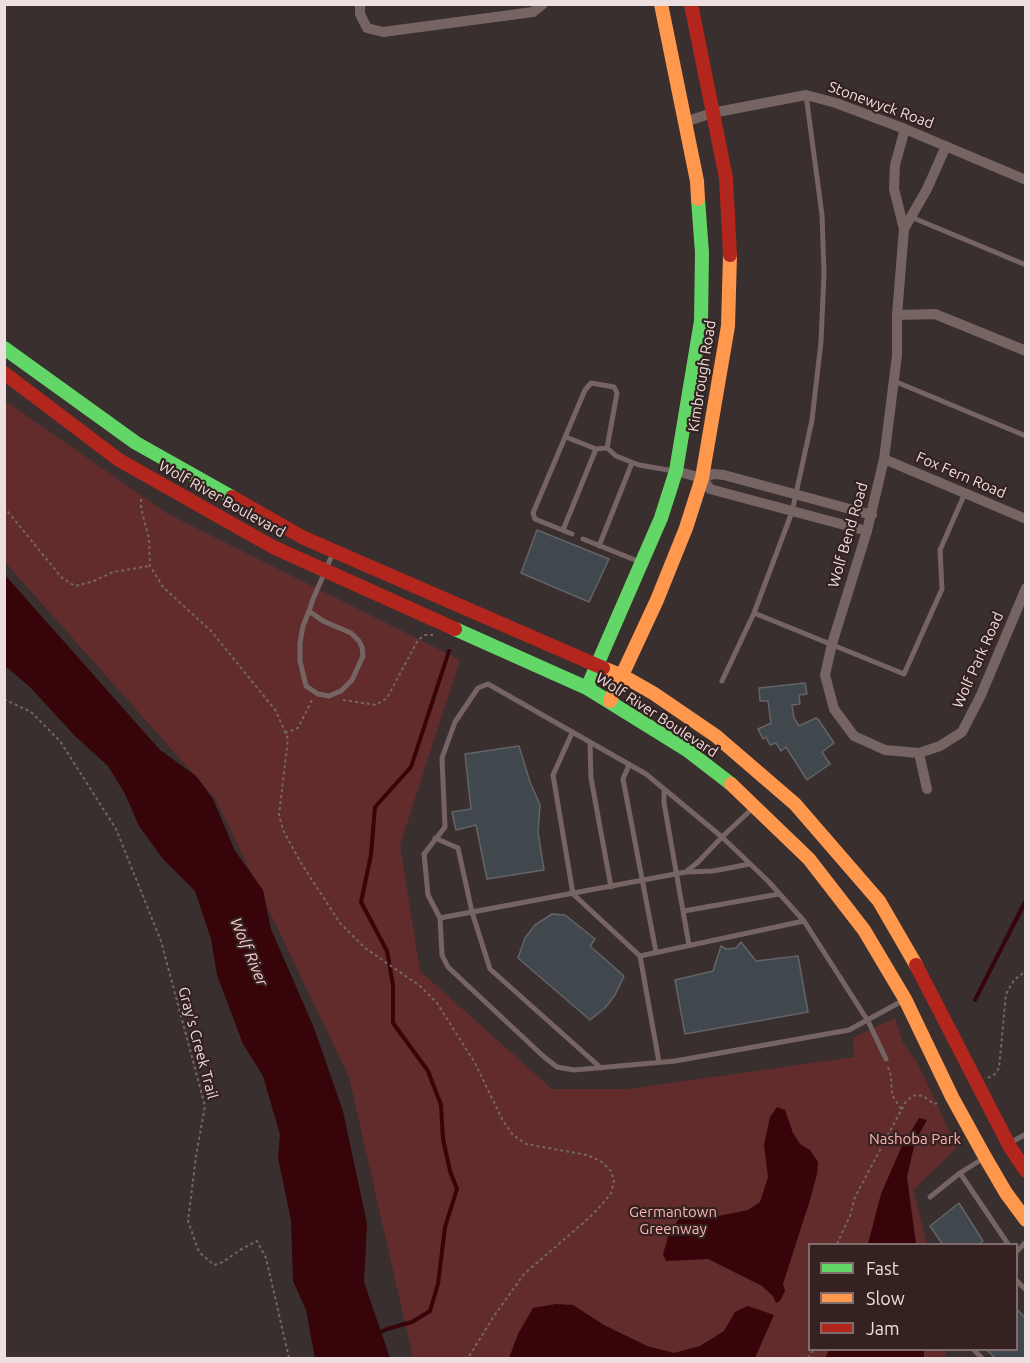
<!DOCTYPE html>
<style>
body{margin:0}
#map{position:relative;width:1030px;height:1363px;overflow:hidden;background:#3a2f2f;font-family:Ubuntu,sans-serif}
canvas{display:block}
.frame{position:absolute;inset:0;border:6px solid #eddfdf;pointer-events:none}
.legend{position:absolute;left:808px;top:1243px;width:210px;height:108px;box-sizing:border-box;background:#342120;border:2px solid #7e6d6c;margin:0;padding:8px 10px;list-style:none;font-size:18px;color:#eddfdf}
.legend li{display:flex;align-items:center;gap:12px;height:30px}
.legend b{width:30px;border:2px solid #7e6d6c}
</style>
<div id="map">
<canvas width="1030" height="1363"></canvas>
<div class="frame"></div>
<ul class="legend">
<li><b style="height:8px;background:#63d668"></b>Fast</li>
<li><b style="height:8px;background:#ff974d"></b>Slow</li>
<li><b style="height:8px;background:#b3261e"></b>Jam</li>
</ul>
</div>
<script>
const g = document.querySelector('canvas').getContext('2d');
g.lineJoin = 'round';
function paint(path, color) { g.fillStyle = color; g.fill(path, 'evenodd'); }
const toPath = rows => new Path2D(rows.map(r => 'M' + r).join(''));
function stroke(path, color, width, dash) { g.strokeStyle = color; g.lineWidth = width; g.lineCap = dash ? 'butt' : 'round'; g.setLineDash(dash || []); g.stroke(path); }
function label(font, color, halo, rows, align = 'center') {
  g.font = font + ' Ubuntu,sans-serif'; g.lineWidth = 4.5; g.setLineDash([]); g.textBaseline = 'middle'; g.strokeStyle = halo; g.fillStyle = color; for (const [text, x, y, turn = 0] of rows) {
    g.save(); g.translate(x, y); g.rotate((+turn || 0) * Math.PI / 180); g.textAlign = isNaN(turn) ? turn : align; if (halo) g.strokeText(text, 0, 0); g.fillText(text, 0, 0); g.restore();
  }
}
const green = toPath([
 [4,400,168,514,460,660,400,845,420,971,552,1089,628,1089,854,1057,853,1038,895,1018,903,1043,918,1064,957,1148,913,1190,927,1244,810,1244,810,1350,946,1350,946,1358,413,1358,349,1077,215,798,5,562]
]);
const water = toPath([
 [5,575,160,750,196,776,213,799,235,851,263,890,271,929,314,1028,343,1111,367,1224,364,1282,390,1358,315,1358,306,1310,293,1281,291,1220,278,1158,280,1135,263,1076,243,1044,226,999,217,975,211,939,195,891,163,859,139,826,125,794,108,766,75,736,29,686,5,666],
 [777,1107,785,1110,793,1133,800,1144,810,1150,818,1162,817,1174,810,1200,783,1284,785,1291,780,1301,776,1303,773,1296,762,1286,708,1259,666,1261,663,1254,668,1237,678,1220,690,1215,713,1217,748,1210,760,1202,768,1177,764,1145,770,1117],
 [919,1118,927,1120,915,1142,907,1177,916,1244,868,1244,881,1194,901,1148],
 [556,1304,573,1305,604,1325,647,1346,674,1353,700,1346,724,1331,735,1312,748,1306,774,1315,755,1358,509,1358,518,1334,533,1308],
 [829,1350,924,1350,924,1358,825,1358]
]);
const stream = toPath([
 [975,1000,1026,900],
 [379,1333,387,1329,412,1322,430,1311,438,1284,445,1227,457,1189,450,1171,443,1139,441,1105,428,1071,393,1023,393,985,387,951,361,902,371,855,375,807,411,767,449,651]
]);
const building = toPath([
 [537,530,609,559,589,602,521,573,537,530],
 [805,683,807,694,799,695,800,704,792,705,794,718,799,726,816,718,818,719,834,743,822,752,830,764,807,780,786,747,781,751,776,743,770,745,766,737,763,739,758,729,771,723,768,701,760,701,759,688,805,683],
 [519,746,530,782,540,805,538,832,544,870,487,879,476,825,456,830,452,812,471,809,465,754,519,746],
 [552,914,565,915,595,939,590,946,624,976,615,995,605,1008,590,1020,518,958,525,938,535,925,552,914],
 [741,942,756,961,798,956,808,1012,685,1034,675,980,713,971,721,946,726,949,736,948,741,942],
 [959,1203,983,1241,978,1245,943,1245,930,1226,959,1203],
 [1017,1309,1026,1319,1026,1359,996,1359,987,1350,1017,1350,1017,1309]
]);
const path = toPath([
 [141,499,141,508,149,539,150,566,163,587,212,632,276,711,288,739,279,815,283,830,301,863,340,923,365,948,420,986,437,1003,475,1063,503,1121,513,1135,526,1144,587,1155,602,1162,611,1171,614,1181,611,1193,604,1202,590,1217,524,1274,494,1316,468,1358],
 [4,507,62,578,75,586,94,581,113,572,150,566],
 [4,699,31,712,60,741,116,829,161,941,205,1106,196,1156,188,1221,199,1252,214,1265,223,1262,240,1250,257,1241,266,1258,289,1358],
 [343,700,376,705,387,698,418,640,425,635,433,635],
 [285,733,298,728,312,700],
 [888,1067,891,1076,892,1095,901,1109],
 [988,1078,995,1074,999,1068,1006,994,1014,980,1026,971],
 [837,1244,850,1216,855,1197,905,1103,912,1096,917,1095,923,1096,934,1104,940,1102],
 [808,1358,813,1350]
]);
const lane = toPath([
 [911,217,1026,265],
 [894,381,1026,436],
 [566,437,596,449,607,448],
 [563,530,596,449],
 [572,534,535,519,533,513,585,390,591,383,614,387,617,393,607,448,616,456,639,465,674,471],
 [583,539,640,562],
 [599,546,632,463],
 [309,611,323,621,351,633,359,641,362,647,363,656,352,680,341,691,329,696,318,694,306,686,300,661,300,643,303,626,309,611,313,599,333,553],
 [754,613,904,674,942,589,940,550,965,493],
 [722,681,754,613,792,512,812,420,821,342,824,273,822,215,806,95],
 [572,733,553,775,573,894,640,956,659,1062],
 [590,743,591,778,611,887],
 [629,765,623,779,656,952],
 [664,789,664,803,689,945],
 [754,807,722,837,698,862,686,872,440,918,428,895,424,854,445,827,442,758,455,722,478,688,488,684,646,774,722,837,768,881,804,921,868,1021,886,1059],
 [435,838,458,848,472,912,490,969,601,1068],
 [686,872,713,871,750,864],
 [684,911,779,894],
 [440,918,442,955,448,967,543,1056,557,1067,574,1070,675,1061,849,1030,904,1000],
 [640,956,804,921],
 [1010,1143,1026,1134],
 [960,1173,1008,1244],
 [930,1197,960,1173,984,1158],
 [1016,1252,1026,1242],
 [1016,1280,1026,1290],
 [974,1350,982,1358]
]);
const street = toPath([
 [360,4,360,14,367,28,383,32,533,12,543,4],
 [685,122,712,113,806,95,836,103,905,129,1026,180],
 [905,129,895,165,894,189,904,229,897,315,897,355,884,459,867,531,832,644,825,675,834,709,854,736,885,750,919,753,927,789],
 [904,229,927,189,946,146],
 [897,315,935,314,1026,351],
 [884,459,1026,519],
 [676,471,702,478],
 [867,531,721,492,710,489,702,478,713,474,724,475,872,515],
 [919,753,940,746,962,732,981,695,1026,588]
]);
const fast = toPath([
 [4,348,136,443,232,497],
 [455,629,587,688,687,750,731,784],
 [587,688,661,518,676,471,701,321,702,253,698,199]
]);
const slow = toPath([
 [661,4,697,181,698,199],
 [603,668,623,676,653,693,716,736,795,804,879,901,916,965],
 [610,701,657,600,686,528,702,478,728,326,730,255],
 [731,784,809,859,864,930,905,999,952,1097,985,1157,1006,1193,1026,1220]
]);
const jam = toPath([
 [691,4,726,178,730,255],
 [4,373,119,460,273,547,455,629],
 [232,497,304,538,603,668],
 [916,965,1010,1147,1026,1171]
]);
const streetNames = [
 ["Stonewyck Road",881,105,20],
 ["Kimbrough Road",702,376,-81],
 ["Fox Fern Road",961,475,23],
 ["Wolf River Boulevard",222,499,29],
 ["Wolf Bend Road",848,535,-74],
 ["Wolf Park Road",978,660,-66],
 ["Wolf River Boulevard",657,715,33],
 ["Gray's Creek Trail",198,1043,75]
];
const parkNames = [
 ["Nashoba Park",915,1139],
 ["Germantown",673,1212],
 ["Greenway",673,1229]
];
const waterNames = [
 ["Wolf River",249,952,67]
];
paint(green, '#622c2c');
paint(water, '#360409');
stroke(stream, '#360409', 4);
paint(building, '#40484e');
stroke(building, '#646365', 1.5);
stroke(path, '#746666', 2, [3, 3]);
stroke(lane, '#766463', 5);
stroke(street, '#766463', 10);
stroke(fast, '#63d668', 14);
stroke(slow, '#ff974d', 14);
stroke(jam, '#b3261e', 14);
label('15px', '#eddfdf', '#342120', streetNames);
label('15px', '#fbb4b2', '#342120', parkNames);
label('italic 16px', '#facac8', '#342120', waterNames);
</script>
